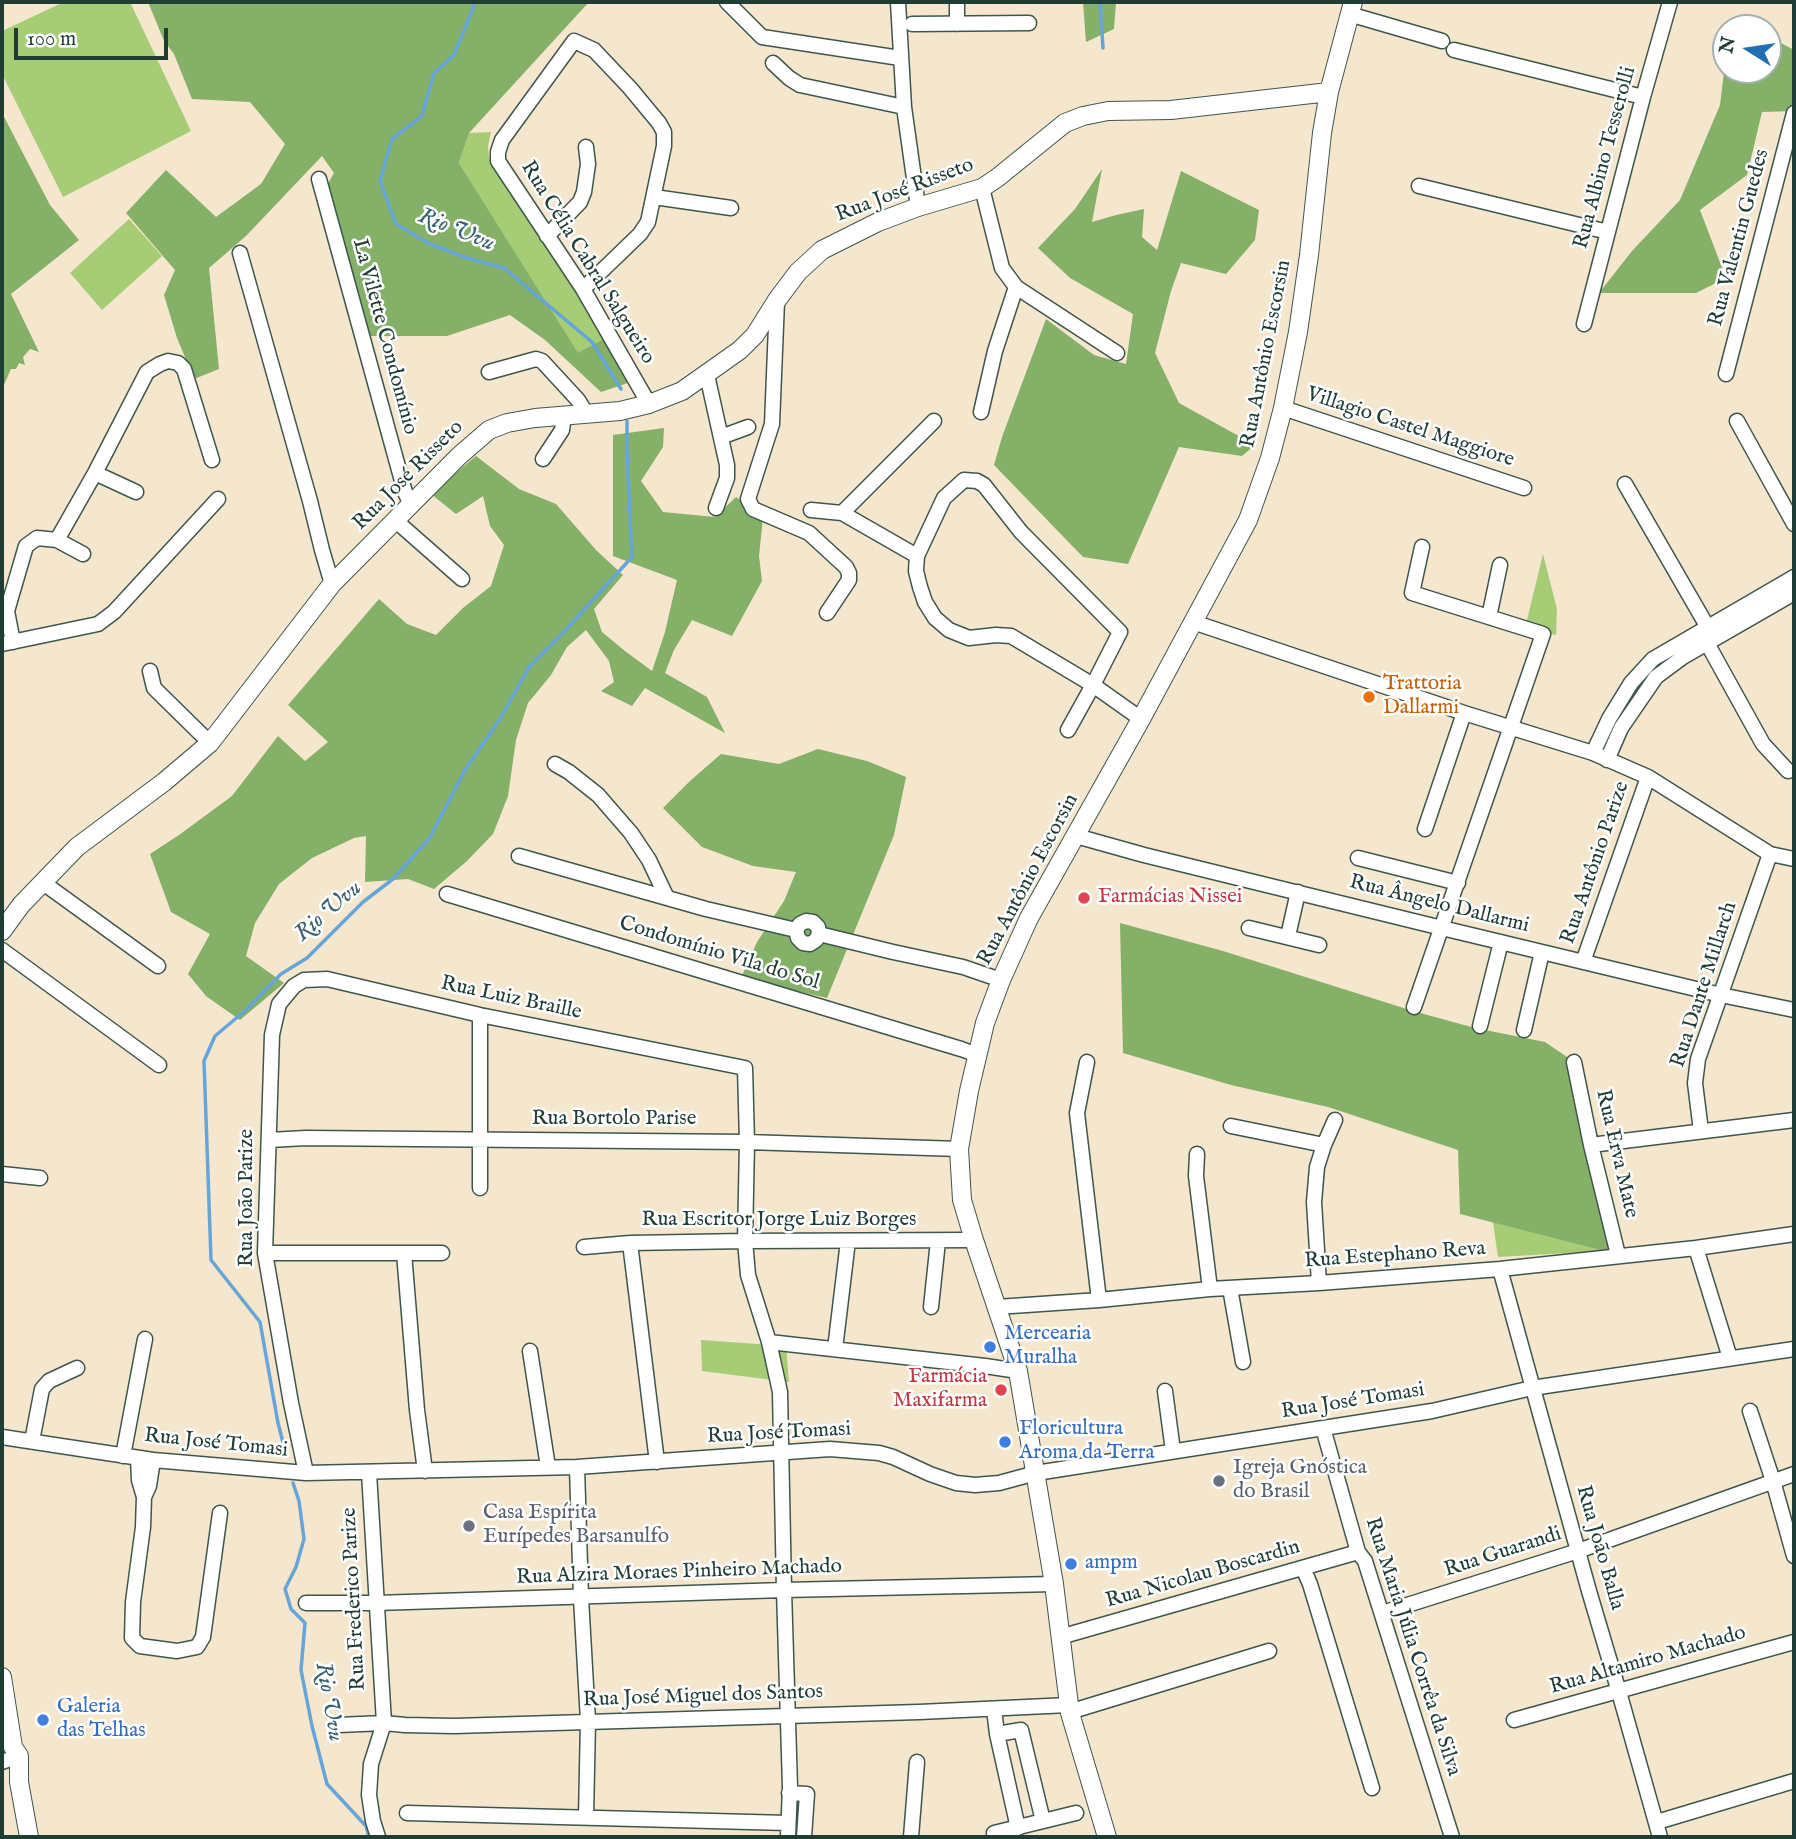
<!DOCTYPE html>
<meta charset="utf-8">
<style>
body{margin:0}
#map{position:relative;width:1796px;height:1839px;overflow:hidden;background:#f5e6ce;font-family:"IM FELL English",serif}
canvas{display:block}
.frame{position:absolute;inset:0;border:4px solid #1f3d34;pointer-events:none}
.north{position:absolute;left:1712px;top:14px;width:70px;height:70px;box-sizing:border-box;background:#fff;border:2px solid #a5b1ae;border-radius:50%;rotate:282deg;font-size:19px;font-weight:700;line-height:28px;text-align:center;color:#1f3d34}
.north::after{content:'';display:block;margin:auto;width:24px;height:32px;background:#1f6fb2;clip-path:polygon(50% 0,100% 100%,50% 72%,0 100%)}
.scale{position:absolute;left:14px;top:28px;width:154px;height:32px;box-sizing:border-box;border:4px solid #1f3d34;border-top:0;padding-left:9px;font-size:21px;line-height:24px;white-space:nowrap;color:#1f3d34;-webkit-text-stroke:5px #fff;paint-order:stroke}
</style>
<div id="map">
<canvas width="1796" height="1839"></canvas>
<div class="frame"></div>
<div class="north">N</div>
<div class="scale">100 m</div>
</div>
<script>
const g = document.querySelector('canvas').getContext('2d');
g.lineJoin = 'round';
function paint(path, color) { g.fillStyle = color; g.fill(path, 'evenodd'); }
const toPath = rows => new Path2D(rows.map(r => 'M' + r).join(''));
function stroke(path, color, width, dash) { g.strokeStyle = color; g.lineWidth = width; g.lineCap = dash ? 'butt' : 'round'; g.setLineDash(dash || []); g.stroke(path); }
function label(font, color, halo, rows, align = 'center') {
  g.font = font + ' "IM FELL English",serif'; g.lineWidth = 5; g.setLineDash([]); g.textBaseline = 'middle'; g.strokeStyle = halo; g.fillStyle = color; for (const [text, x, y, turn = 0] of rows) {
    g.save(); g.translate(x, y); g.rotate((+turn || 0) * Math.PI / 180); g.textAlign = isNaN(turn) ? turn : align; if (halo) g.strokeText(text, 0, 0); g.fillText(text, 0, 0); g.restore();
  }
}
const green = toPath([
 [64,2,130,2,191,131,63,197,2,74,2,31],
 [491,132,488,146,489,158,607,337,578,354,459,163,469,133],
 [129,219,162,256,102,310,70,273],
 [1543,554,1557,609,1556,635,1525,628],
 [1493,1222,1604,1251,1498,1257],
 [701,1340,786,1346,789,1382,702,1371]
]);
const forest = toPath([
 [148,2,589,2,469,133,459,163,578,353,607,337,631,382,601,392,545,340,510,315,447,336,364,336,327,185,334,173,322,156,246,236,209,268,219,369,194,379,177,338,164,295,175,270,126,213,166,170,216,217,261,184,285,144,250,102,192,99,174,54,164,41],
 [1083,2,1116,2,1114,29,1086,42],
 [1768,36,1794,50,1794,111,1762,112,1747,175,1700,210,1726,278,1696,293,1599,293,1632,251,1680,200,1720,105,1726,55,1726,70,1768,70],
 [2,113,50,205,79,240,11,294,39,352,30,349,23,357,25,365,19,363,16,369,11,369,4,385,2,386],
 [1102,169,1092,222,1116,215,1144,209,1142,237,1157,250,1181,171,1259,210,1255,240,1226,274,1181,263,1171,291,1155,353,1179,403,1255,445,1242,456,1179,447,1128,564,1083,557,994,465,1002,437,1046,319,1094,355,1126,364,1133,314,1070,278,1038,248,1075,209],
 [664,428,663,447,641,481,663,512,715,517,736,497,763,518,759,556,762,581,732,636,692,620,674,650,665,673,707,697,725,733,645,688,632,706,601,691,614,682,609,661,586,630,567,647,551,675,528,703,516,740,508,796,493,834,467,861,434,889,408,879,365,882,366,836,354,838,312,858,279,884,255,923,246,956,284,983,240,1020,206,996,188,974,210,934,171,912,150,854,179,835,232,796,278,736,305,761,328,742,288,705,379,599,407,624,436,635,463,608,491,586,504,545,490,526,483,496,456,514,431,494,476,456,519,489,556,504,596,550,623,575,594,609,602,632,625,651,652,671,665,632,677,580,613,556,613,435],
 [818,749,867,761,906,777,894,835,827,998,741,978,757,942,784,901,796,872,753,866,702,847,663,808,690,781,721,754,779,764],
 [1120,923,1223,951,1413,1011,1475,1028,1545,1042,1573,1061,1612,1249,1604,1251,1460,1214,1458,1150,1328,1107,1231,1085,1123,1053]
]);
const stream = toPath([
 [473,2,474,6,454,55,434,73,422,116,392,139,380,181,396,224,430,244,467,258,504,268,592,342,621,389],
 [1100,2,1103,48],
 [286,1454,278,1423,260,1322,211,1260,204,1061,215,1036,246,1010,281,974,307,958,363,902,393,879,429,839,465,770,500,719,529,667,562,634,632,557,627,452,627,421],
 [293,1483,299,1501,304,1539,296,1567,285,1589,291,1609,305,1623,301,1670,312,1726,327,1784,366,1826,369,1837]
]);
const minor = toPath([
 [727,2,762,37,900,58],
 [898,2,904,107,918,207],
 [957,2,957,24],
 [1349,14,1442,41],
 [912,24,1029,23],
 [1454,50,1643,97],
 [773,63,789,78,800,85,904,107],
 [319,179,405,492,411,505],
 [1419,186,1608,232],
 [654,197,731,208],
 [547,236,580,202,584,192,588,164,586,147],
 [240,253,310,501,322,550,332,584],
 [1016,287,1117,353],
 [583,289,640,234,648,222,664,146,664,132,659,123,630,88,594,50,574,41,502,140,498,152,498,161,583,289,649,404],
 [777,301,772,424,748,499,753,509,809,533,846,567,849,573,849,580,827,613],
 [1584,324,1643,97,1670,2],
 [489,372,536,359,542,361,578,400,586,413],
 [1726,374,1794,113],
 [707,375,727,465,727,478,716,508],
 [1283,408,1524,488],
 [981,412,995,351,1016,287,1002,268,982,188],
 [1737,421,1794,524],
 [721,437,748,427],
 [543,459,562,430,564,415],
 [95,473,136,492],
 [1625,484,1707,626],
 [811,510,842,513,917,556],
 [842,513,934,421],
 [396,521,462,579],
 [57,540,95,473,147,372,160,364,168,361,178,363,184,369,212,460],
 [1489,617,1500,565],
 [1193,622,1464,713,1593,753,1648,777,1770,854,1794,859],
 [13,642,7,611,26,546,37,538,57,540,83,554],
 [1707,643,1763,744,1788,771],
 [2,644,98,624,114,612,218,499],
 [150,671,154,688,210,743],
 [1068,730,1093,685,1120,632,1021,532,984,485,977,481,964,480,944,498,917,556,916,571,920,587,925,602,935,618,949,630,969,638,996,635,1011,636,1093,685,1141,719],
 [1593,753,1609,719,1631,683,1653,659,1794,577],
 [1607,760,1621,728,1656,677,1683,657,1794,593],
 [555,764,569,772,598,795,631,833,649,860,667,898],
 [1425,829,1464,713],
 [1076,836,1144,855,1442,928,1721,995,1794,1010],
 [519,856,706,909,796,930],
 [1358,858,1458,883],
 [42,882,158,966],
 [447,894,961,1049,978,1055],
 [1249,928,1319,945],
 [796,930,798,938,803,943,810,944,816,940,819,934],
 [796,930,800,924,806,921,813,922,818,927,819,934],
 [819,934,893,952,963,967,1001,980],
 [1288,936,1298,892],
 [2,950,159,1065],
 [1583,962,1648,777],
 [1414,1007,1543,634,1412,593,1422,547],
 [1480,1026,1501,942],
 [1524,1030,1542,952],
 [1087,1062,1077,1113,1099,1300],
 [1574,1062,1591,1145,1618,1255],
 [1231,1126,1324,1145],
 [1701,1131,1695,1083,1698,1059,1770,854],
 [269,1140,306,1138,747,1142,959,1149],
 [1591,1145,1794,1120],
 [1197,1154,1196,1176,1210,1289],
 [2,1174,40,1178],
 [480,1188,480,1015],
 [630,1243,657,1462],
 [584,1247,630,1243,745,1241,974,1240],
 [1696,1248,1730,1358],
 [265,1253,442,1253],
 [404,1253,417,1410,425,1471],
 [1500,1269,1589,1591,1619,1692,1660,1837],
 [1319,1283,1314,1202,1317,1167,1324,1145,1335,1120],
 [1230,1288,1243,1362],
 [931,1307,938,1241],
 [997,1307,1099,1300,1210,1289,1319,1283,1500,1269,1696,1248,1794,1234],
 [769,1342,985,1366,1018,1371],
 [835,1349,848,1241],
 [530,1351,548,1467],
 [1165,1391,1173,1451],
 [1750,1411,1773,1481,1794,1556],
 [1323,1428,1358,1552,1365,1561,1452,1837],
 [2,1437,153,1460,306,1473,577,1467,830,1449,879,1453,893,1457,930,1474,956,1483,975,1485,999,1483,1036,1473,1432,1411,1532,1388,1794,1349],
 [32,1441,42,1389,49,1381,77,1368],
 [123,1456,145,1339],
 [138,1458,139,1480,144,1497,143,1527,133,1602,132,1638,140,1646,177,1651,197,1647,203,1637,220,1513],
 [577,1467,581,1598,588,1721,586,1817],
 [306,1473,291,1403,265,1253,272,1035,279,1004,294,986,304,980,327,979,480,1015,745,1068,747,1142,745,1241,748,1275,769,1342,780,1392,784,1590,790,1787,788,1837],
 [369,1473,384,1723,371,1764,369,1795,373,1821,378,1837],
 [144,1497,149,1486,153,1460],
 [1303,1568,1310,1584,1372,1788],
 [306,1603,376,1603,784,1590,1054,1584],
 [1382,1613,1578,1551,1794,1474],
 [1060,1637,1358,1552],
 [994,1709,997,1734,1018,1828],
 [1070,1713,1079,1709,1269,1651],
 [1514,1720,1794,1642],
 [338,1725,384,1723,405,1725,454,1726,919,1712,1069,1705],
 [997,1734,1021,1730,1043,1821],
 [2,1762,19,1756],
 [789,1793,807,1794,804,1837],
 [407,1813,788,1823],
 [1657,1822,1794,1781],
 [994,1833,1076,1813],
 [911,1837,917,1762]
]);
const major = toPath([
 [2,931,21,905,77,847,164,782,210,743,332,584,459,456,489,430,507,423,535,418,620,411,649,404,682,391,740,350,755,335,777,300,798,272,822,250,878,222,918,207,982,188,997,178,1065,123,1083,116,1108,111,1171,110,1329,92],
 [2,1677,13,1747,19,1756,19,1782,29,1837],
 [1107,1837,1070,1713,1054,1584,1018,1371,974,1240,962,1200,959,1149,969,1091,985,1023,1001,980,1029,918,1141,719,1248,520,1270,458,1283,408,1298,332,1309,255,1322,133,1329,92,1353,2]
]);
const markers = [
 [1369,697,7,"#e8710a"],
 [1084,898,7,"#e0444e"],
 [990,1347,7,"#3f7fe0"],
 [1001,1390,7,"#e0444e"],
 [1005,1442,7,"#3f7fe0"],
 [1219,1481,7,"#6b7280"],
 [469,1526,7,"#6b7280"],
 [1071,1564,7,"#3f7fe0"],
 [43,1720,7,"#3f7fe0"]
];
const streetNames = [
 ["Rua Albino Tesserolli",1606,158,-75],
 ["Rua José Risseto",905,191,-21],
 ["Rua Valentin Guedes",1740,238,-75],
 ["Rua Célia Cabral Salgueiro",587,263,58],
 ["La Vilette Condomínio",384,337,75],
 ["Rua Antônio Escorsin",1267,354,-79],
 ["Villagio Castel Maggiore",1410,428,18],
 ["Rua José Risseto",409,476,-45],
 ["Rua Antônio Parize",1596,863,-71],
 ["Rua Antônio Escorsin",1029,880,-62],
 ["Rua Ângelo Dallarmi",1439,905,14],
 ["Condomínio Vila do Sol",719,954,17],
 ["Rua Dante Millarch",1705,985,-72],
 ["Rua Luiz Braille",511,999,12],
 ["Rua Bortolo Parise",614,1120],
 ["Rua Erva Mate",1616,1154,77],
 ["Rua João Parize",248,1198,-90],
 ["Rua Escritor Jorge Luiz Borges",779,1221],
 ["Rua Estephano Reva",1395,1256,-4],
 ["Rua José Tomasi",1353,1402,-9],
 ["Rua José Tomasi",779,1434,-3],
 ["Rua José Tomasi",216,1444,6],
 ["Rua João Balla",1599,1548,74],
 ["Rua Guarandi",1503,1553,-18],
 ["Rua Alzira Moraes Pinheiro Machado",679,1573,-2],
 ["Rua Nicolau Boscardin",1203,1575,-16],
 ["Rua Frederico Parize",355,1599,-93],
 ["Rua Maria Júlia Corrêa da Silva",1412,1647,72],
 ["Rua Altamiro Machado",1648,1661,-16],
 ["Rua José Miguel dos Santos",703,1697,-2]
];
const foodNames = [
 ["Trattoria",1383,685],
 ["Dallarmi",1383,709]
];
const healthNames = [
 ["Farmácias Nissei",1098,898],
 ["Farmácia",987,1378,"right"],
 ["Maxifarma",987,1402,"right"]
];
const shopNames = [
 ["Mercearia",1004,1335],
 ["Muralha",1004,1359],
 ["Floricultura",1019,1430],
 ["Aroma da Terra",1019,1454],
 ["ampm",1085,1564],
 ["Galeria",57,1708],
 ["das Telhas",57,1732]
];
const worshipNames = [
 ["Igreja Gnóstica",1233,1469],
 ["do Brasil",1233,1493],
 ["Casa Espírita",483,1514],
 ["Eurípedes Barsanulfo",483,1538]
];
const waterNames = [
 ["Rio Uvu",456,231,22],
 ["Rio Uvu",329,912,-41],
 ["Rio Uvu",328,1702,80]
];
paint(green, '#a7cc76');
paint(forest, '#85b067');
stroke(stream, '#65a5d8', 3.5);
stroke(minor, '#3f564b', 17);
stroke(major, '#3f564b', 20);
stroke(minor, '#fff', 14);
stroke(major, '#fff', 18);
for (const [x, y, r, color] of markers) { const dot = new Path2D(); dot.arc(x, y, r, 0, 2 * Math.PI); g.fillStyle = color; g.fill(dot); stroke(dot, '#fff', 2.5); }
label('21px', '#1f3d34', '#fff', streetNames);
label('21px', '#c56008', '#fff', foodNames, 'left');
label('21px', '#be3a42', '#fff', healthNames, 'left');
label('21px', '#366cbe', '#fff', shopNames, 'left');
label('21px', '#5b616d', '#fff', worshipNames, 'left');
label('italic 23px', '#38616d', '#fff', waterNames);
</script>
